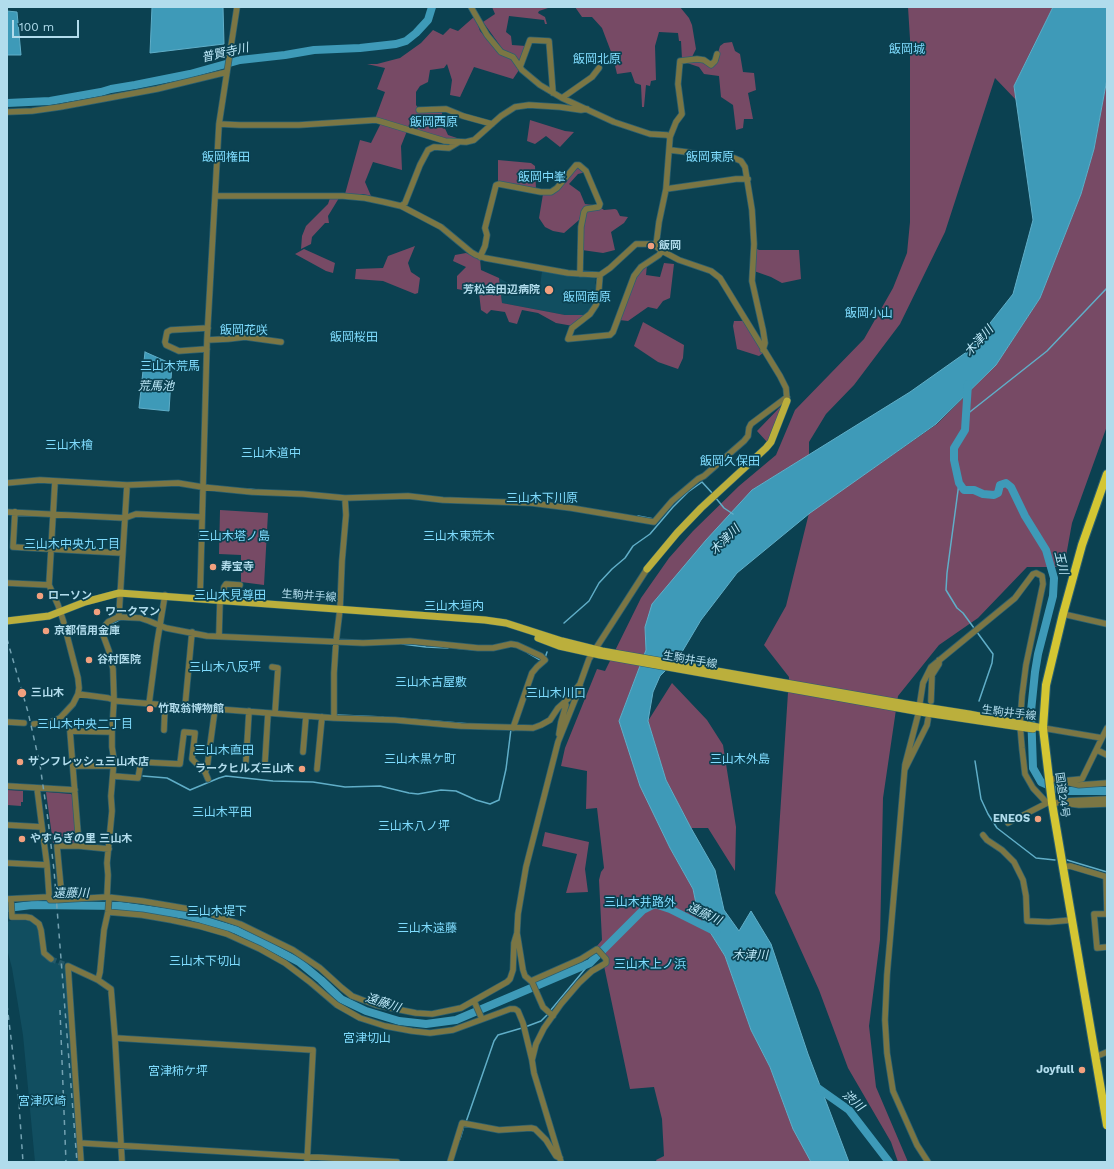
<!DOCTYPE html>
<meta charset="utf-8">
<style>
body{margin:0}
#map{position:relative;width:1114px;height:1169px;overflow:hidden;background:#0b4151;font-family:"Work Sans",sans-serif}
canvas{display:block}
.frame{position:absolute;inset:0;border:8px solid #b1dcec;pointer-events:none}
.scale{position:absolute;left:12px;top:20px;width:67px;height:18px;box-sizing:border-box;border:2px solid #b1dcec;border-top:0;padding-left:5px;font-size:12px;line-height:14px;white-space:nowrap;color:#b1dcec;-webkit-text-stroke:3px #0b4151;paint-order:stroke}
</style>
<div id="map">
<canvas width="1114" height="1169"></canvas>
<div class="frame"></div>
<div class="scale">100 m</div>
</div>
<script>
const g = document.querySelector('canvas').getContext('2d');
g.lineJoin = 'round';
function paint(path, color) { g.fillStyle = color; g.fill(path, 'evenodd'); }
const toPath = rows => new Path2D(rows.map(r => 'M' + r).join(''));
function stroke(path, color, width, dash) { g.strokeStyle = color; g.lineWidth = width; g.lineCap = dash ? 'butt' : 'round'; g.setLineDash(dash || []); g.stroke(path); }
function label(font, color, halo, rows, align = 'center') {
  g.font = font + ' "Work Sans","Noto Sans JP",sans-serif'; g.lineWidth = 3.5; g.setLineDash([]); g.textBaseline = 'middle'; g.strokeStyle = halo; g.fillStyle = color; for (const [text, x, y, turn = 0] of rows) {
    g.save(); g.translate(x, y); g.rotate((+turn || 0) * Math.PI / 180); g.textAlign = isNaN(turn) ? turn : align; if (halo) g.strokeText(text, 0, 0); g.fillText(text, 0, 0); g.restore();
  }
}
const built = toPath([
 [542,271,567,275,595,278,596,280,595,283,597,287,596,300,586,315,565,315,502,303,499,278,508,283,540,287],
 [9,921,31,921,37,925,39,928,42,953,50,960,66,967,79,1162,35,1162,23,1035,12,968,7,949,7,923]
]);
const green = toPath([
 [492,7,551,7,539,11,538,13,545,17,547,24,545,24,544,20,509,16,506,32,511,36,512,45,526,46,520,63,504,51,483,22,495,14],
 [575,7,680,7,689,18,692,25,696,49,692,57,682,59,681,41,679,41,678,33,659,32,655,46,656,80,651,81,650,86,646,85,644,107,642,107,641,85,635,83,631,72,617,74,613,57,602,28,592,17,582,17],
 [908,7,1053,7,1014,86,1017,101,995,78,945,232,900,324,854,385,826,414,809,442,809,455,752,490,645,627,646,650,619,721,660,827,670,848,693,889,698,913,725,956,751,1030,770,1067,793,1128,811,1162,657,1162,656,1160,664,1156,662,1119,654,1087,630,1089,604,966,607,965,608,957,597,946,602,940,599,880,601,872,604,868,597,808,586,809,587,771,561,766,565,748,597,669,605,671,641,598,669,558,693,531,739,486,776,455,795,410,864,339,893,288,907,253,910,222,910,39],
 [475,16,480,31,497,49,512,59,519,70,513,79,474,67,460,97,450,95,452,80,447,64,444,68,430,70,428,82,420,86,416,92,416,105,421,112,442,112,442,122,448,135,457,138,457,141,445,140,375,119,385,92,377,89,385,68,367,64,377,64,400,58,421,43,433,30,443,35,450,28,458,31],
 [732,42,735,51,740,54,743,72,754,73,756,90,748,93,753,119,744,119,743,128,736,130,733,105,721,97,719,76,704,74,699,67,684,62,693,60,715,63,720,46,724,43],
 [1107,79,1107,426,1072,523,1064,567,1027,567,978,618,939,645,898,696,883,798,880,940,869,1026,876,1087,908,1162,898,1162,891,1142,848,1068,819,990,775,893,789,677,764,645,786,606,809,513,937,424,996,365,1040,298,1081,194,1094,149],
 [530,120,565,131,574,132,560,147,546,136,535,144,527,141],
 [381,123,407,131,401,146,402,170,373,162,365,182,371,196,363,194,345,194,360,140,371,143],
 [498,160,531,163,535,166,536,189,498,182],
 [577,168,581,168,586,172,578,174,569,184,580,192,585,204,593,205,583,208,579,220,564,233,553,231,545,227,539,218,543,194,554,193],
 [330,198,339,198,328,216,329,223,325,223,312,237,311,244,301,249,302,236,306,226,328,204],
 [601,208,604,210,615,209,617,210,620,216,628,217,624,223,611,232,615,250,603,253,582,250,582,229,586,211],
 [415,246,408,263,411,272,420,278,418,293,415,294,383,281,355,279,356,269,383,268,388,256],
 [755,248,759,250,799,250,801,279,782,283,771,277,754,271],
 [304,249,335,263,333,273,326,271,295,254],
 [466,253,480,259,481,270,499,278,502,303,565,315,586,315,573,326,556,323,538,313,522,310,517,324,509,322,505,312,491,310,487,314,481,310,479,293,457,289,457,276,466,267,453,261,455,255],
 [664,263,674,264,670,298,663,301,657,309,648,307,628,321,619,320,639,272,647,265,646,275,660,277],
 [734,321,743,321,763,353,759,356,737,349,733,326],
 [643,322,684,345,683,358,678,369,658,362,634,346],
 [784,403,768,443,757,431],
 [220,510,268,513,264,585,241,582,241,555,219,554],
 [672,683,707,720,723,745,736,827,735,871,708,828,691,828,666,780,648,721],
 [7,790,23,791,23,802,21,802,21,806,7,805],
 [46,792,71,794,73,796,77,843,75,845,53,843],
 [545,832,589,842,585,869,588,892,566,893,577,854,542,846]
]);
const water = toPath([
 [152,7,223,7,224,44,150,53,152,7],
 [1053,7,1107,7,1107,79,1094,149,1081,194,1040,298,996,365,936,424,810,513,737,573,701,620,679,657,660,676,653,692,648,721,666,780,691,828,715,870,724,910,739,931,751,911,771,944,808,1054,849,1162,811,1162,793,1129,770,1067,751,1030,725,956,698,913,693,889,670,848,640,786,619,721,646,650,645,627,652,604,706,540,752,490,910,392,968,351,1013,294,1033,220,1014,86,1053,7],
 [7,11,17,12,21,55,7,55,7,11],
 [145,352,172,364,169,411,139,408,145,352]
]);
const stream = toPath([
 [966,415,1047,351,1107,288],
 [959,483,947,573,946,590,957,608,963,613,993,654,992,663,979,701],
 [247,489,259,490],
 [715,497,724,508,733,514],
 [638,516,654,519],
 [564,623,589,601,599,583,612,569,625,558,633,546,650,534,673,507,688,492,702,482,713,494],
 [108,626,121,619],
 [402,644,426,647,448,648],
 [454,648,476,650],
 [528,653,542,661],
 [545,658,547,652],
 [337,715,383,717],
 [398,718,470,724],
 [975,761,981,799,988,814,997,828,1036,858,1055,860],
 [143,776,167,778,190,790,219,778,226,776,273,781,313,782,345,787,380,786,409,793,418,794,441,790,456,791,476,800,490,804,499,800],
 [499,800,506,769,511,729],
 [1067,860,1107,872],
 [550,1011,590,963],
 [525,1027,541,1021,548,1014],
 [466,1122,494,1041,498,1035,522,1028],
 [460,1139,464,1126]
]);
const river = toPath([
 [7,103,50,101,101,92,111,89,135,85,190,74,240,60,285,55,314,50,360,48,396,44,406,41,416,33,428,20,432,7],
 [968,384,965,430,954,448,954,460,959,483,964,490,974,490,983,494,994,495,998,493,1000,485,1006,483,1011,487,1025,516,1046,550,1054,578,1053,596,1038,654,1035,672,1031,711,1033,768,1041,782,1057,789,1065,791,1107,791],
 [7,908,32,905,121,906,186,915,236,930,267,945,299,962,321,980,341,999,366,1011,399,1021,426,1024,456,1020,590,963,643,910,655,904,670,909,716,932],
 [815,1086,849,1110,889,1162]
]);
const minorTunnel = toPath([
 [51,959,68,966]
]);
const minor = toPath([
 [471,7,487,35,501,52,513,57,522,70,540,85,562,98,614,122,650,134,667,135,670,137],
 [520,67,530,40,549,41,553,93],
 [562,98,592,77,599,68],
 [419,110,446,109,463,116,492,124],
 [7,112,32,111,60,107,157,89,227,72],
 [219,124,240,125,299,125,376,120,445,141,466,142,474,140,501,116,515,107,529,105,560,107,581,110,587,109],
 [670,150,734,158,741,161,745,167,752,210,754,244,752,281,763,330,765,343,763,350],
 [666,189,736,179,748,179],
 [215,196,343,196,365,198,384,202,401,206,441,227,471,252,476,255,485,258,568,273,600,275,610,268,636,244,653,244,662,251,679,260,711,271,720,278,780,376,786,388,787,400],
 [401,206,405,203,420,165,428,150,434,147,449,148,459,142],
 [656,246,659,222,666,189,670,137,676,122,682,114,678,84,680,61,697,59,704,60,711,65,715,61,717,54],
 [480,257,485,246,487,235,485,228,496,185,499,184,541,192,551,192,557,188,576,165,579,165,586,171,600,204,599,207,586,209,584,212,581,227,580,274],
 [600,275,598,300,596,305,590,314,572,328,568,339,610,335,613,332,634,276,641,267,659,255,662,251],
 [207,340,228,339,245,337,281,342],
 [207,349,179,351,166,345,165,342,167,332,171,330,208,328],
 [7,483,40,480,127,485,178,483,202,487,252,492,303,494,345,498,408,496,443,500,531,503,571,508,654,522,672,501,698,479,704,476,744,441,748,436,749,428,751,424,787,397],
 [7,512,125,518,136,514,202,517],
 [15,512,13,547,122,553],
 [7,583,49,585],
 [200,598,207,340,219,124,237,7],
 [223,600,224,587,226,584,240,585],
 [1063,614,1107,624],
 [118,617,140,618,149,621,166,628,207,636,363,643,410,641,478,648,493,648,511,644,517,645,541,656,545,660,537,667,532,673,513,728],
 [219,636,220,599],
 [272,667,278,668,275,713],
 [78,694,108,698,117,701,165,705,334,718,395,720,461,726,533,728,541,725,550,720,558,708,569,698,580,684,589,659,647,569],
 [931,701,932,675,939,664,939,660],
 [149,704,157,643,165,595],
 [185,707,192,632],
 [334,718,334,673,336,642,340,609,342,561,346,515,345,498],
 [7,722,24,723],
 [34,724,49,723,60,718,73,704,78,694,79,688,78,678,63,620,58,605,49,585,55,481],
 [1043,728,1102,738,1107,728],
 [164,730,165,705],
 [559,734,561,722,566,705,565,702],
 [1097,750,1107,755],
 [303,752,306,716],
 [246,761,249,711],
 [265,762,268,713],
 [73,766,114,766],
 [317,769,322,717],
 [905,769,927,725,928,719],
 [205,772,207,768,215,709],
 [113,776,138,778,141,762,180,764,184,732,195,733,192,759,205,772,208,779],
 [1049,778,1079,785,1107,783],
 [1061,781,1082,779,1102,738],
 [7,786,75,790],
 [37,788,42,827],
 [1063,803,1079,805,1107,804],
 [1008,823,1047,803,1056,803,1065,801,1107,799],
 [7,825,42,827,47,865,49,894,48,897],
 [983,835,987,840,1002,850,1014,862,1023,880,1026,896,1027,921,1049,922,1072,920],
 [109,849,79,846,70,731,112,732,114,700,113,669,109,651,102,632,103,628,108,622,118,617,119,614,127,485],
 [7,863,47,865],
 [1062,867,1070,866,1107,877],
 [1106,877,1107,912],
 [107,897,108,875,107,863,112,811,111,796,114,760,112,747,112,732],
 [7,899,48,897,50,900,56,900,107,897,142,901,201,911,240,924,293,950,320,968,342,988,352,996,376,1005,416,1013,432,1014,461,1008,507,982,510,979,513,970,514,943,517,933],
 [11,899,12,917,26,917,31,918,39,924,41,930,44,953,51,959],
 [62,899,57,846,79,846],
 [108,912,142,915,171,920,199,926,227,934,260,949,285,963,310,982,337,1005,360,1018,385,1026,412,1031,430,1033,453,1030,502,1012,510,1009,515,1009,518,1011,523,1023,532,1060],
 [1107,914,1094,914,1097,948,1107,947],
 [98,980,100,972,104,930,108,912,109,898],
 [531,981,581,959,597,949,606,959,606,963,592,971,579,983,561,1004,544,1028,536,1044,532,1060,534,1073,561,1162],
 [474,1001,482,1019],
 [553,1016,543,1007,532,982,525,976,523,970,517,933,518,914,526,867,558,742,579,690,580,686],
 [115,1038,122,1162],
 [1095,1057,1107,1052],
 [80,1143,397,1162],
 [81,1162,68,966,98,980,111,989,115,1038,313,1050,307,1162],
 [450,1162,462,1123,499,1130,531,1128,535,1129,546,1140,556,1156,560,1158],
 [928,1162,917,1145,893,1091,887,1053,885,1020,887,975,905,765,918,715,923,683,931,667,1015,598,1033,574,1036,573,1042,576,1043,584,1026,665,1022,696,1020,725,1022,748,1025,774,1033,788,1047,803]
]);
const major = toPath([
 [647,569,677,533,701,508,766,448,771,442,787,401],
 [7,621,49,616,85,602,119,593,485,620,506,623,562,641,602,651,912,705,969,714,1043,728],
 [538,638,559,646,600,655,926,713,1033,729]
]);
const highway = toPath([
 [1107,474,1082,545,1063,614,1046,685,1043,728,1052,803,1107,1125]
]);
const rail = toPath([
 [7,639,28,712,40,765,48,820,54,870,77,1162],
 [7,1005,19,1104,23,1162],
 [60,1010,66,1162]
]);
const markers = [
 [651,246,4,"#f2a07e"],
 [549,290,5,"#f2a07e"],
 [213,567,4,"#f2a07e"],
 [40,596,4,"#f2a07e"],
 [97,612,4,"#f2a07e"],
 [46,631,4,"#f2a07e"],
 [89,660,4,"#f2a07e"],
 [22,693,5,"#f2a07e"],
 [150,709,4,"#f2a07e"],
 [20,762,4,"#f2a07e"],
 [302,769,4,"#f2a07e"],
 [1038,819,4,"#f2a07e"],
 [22,839,4,"#f2a07e"],
 [1082,1070,4,"#f2a07e"]
];
const poiNames = [
 ["飯岡",659,246],
 ["芳松会田辺病院",540,290,"right"],
 ["寿宝寺",221,567],
 ["ローソン",48,596],
 ["ワークマン",105,612],
 ["京都信用金庫",54,631],
 ["谷村医院",97,660],
 ["三山木",31,693],
 ["竹取翁博物館",158,709],
 ["サンフレッシュ三山木店",28,762],
 ["ラークヒルズ三山木",294,769,"right"],
 ["ENEOS",1030,819,"right"],
 ["やすらぎの里 三山木",30,839],
 ["Joyfull",1074,1070,"right"]
];
const streetNames = [
 ["生駒井手線",309,596,4],
 ["生駒井手線",690,660,10],
 ["生駒井手線",1009,713,7],
 ["国道24号",1062,795,82]
];
const neighbourhoodNames = [
 ["飯岡城",907,49],
 ["飯岡北原",597,59],
 ["飯岡西原",434,122],
 ["飯岡権田",226,157],
 ["飯岡東原",710,157],
 ["飯岡中峯",542,177],
 ["飯岡南原",587,297],
 ["飯岡小山",869,313],
 ["飯岡花咲",244,330],
 ["飯岡桜田",354,337],
 ["三山木荒馬",170,366],
 ["三山木檜",69,445],
 ["三山木道中",271,453],
 ["飯岡久保田",730,461],
 ["三山木下川原",542,498],
 ["三山木塔ノ島",234,536],
 ["三山木東荒木",459,536],
 ["三山木中央九丁目",72,544],
 ["三山木見尊田",230,595],
 ["三山木垣内",454,606],
 ["三山木八反坪",225,667],
 ["三山木古屋敷",431,682],
 ["三山木川口",556,693],
 ["三山木中央二丁目",85,724],
 ["三山木直田",224,750],
 ["三山木黒ケ町",420,759],
 ["三山木外島",740,759],
 ["三山木平田",222,812],
 ["三山木八ノ坪",414,826],
 ["三山木井路外",640,902],
 ["三山木堤下",217,911],
 ["三山木遠藤",427,928],
 ["三山木下切山",205,961],
 ["三山木上ノ浜",650,964],
 ["宮津切山",367,1038],
 ["宮津柿ケ坪",178,1071],
 ["宮津灰崎",42,1101]
];
const waterNames = [
 ["普賢寺川",225,53,-13],
 ["木津川",979,341,-48],
 ["荒馬池",156,386],
 ["木津川",725,540,-45],
 ["玉川",1061,563,76],
 ["遠藤川",71,893],
 ["遠藤川",704,914,25],
 ["木津川",750,955],
 ["遠藤川",383,1003,18],
 ["渋川",853,1101,42]
];
paint(built, '#114e60');
paint(green, '#774a65');
paint(water, '#3e9ab8');
stroke(water, '#60aec8', 1);
stroke(stream, '#60aec8', 1.5);
stroke(river, '#3e9ab8', 8);
stroke(minorTunnel, '#245868', 5.5, [5.5, 3]);
stroke(minor, '#2c6070', 7);
stroke(major, '#2c6070', 8);
stroke(highway, '#2c6070', 10);
stroke(minor, '#7b7644', 5.5);
stroke(major, '#bbaf3c', 7);
stroke(highway, '#d4c633', 8);
stroke(rail, '#72a1b1', 1.5, [5, 5]);
for (const [x, y, r, color] of markers) { const dot = new Path2D(); dot.arc(x, y, r, 0, 2 * Math.PI); g.fillStyle = color; g.fill(dot); stroke(dot, '#0b4151', 1.5); }
label('bold 11px', '#b1dcec', '#0b4151', poiNames, 'left');
label('11px', '#b1dcec', '#0b4151', streetNames);
label('12px', '#7fdbfd', '#0b4151', neighbourhoodNames);
label('italic 12px', '#beeafa', '#0b4151', waterNames);
</script>
